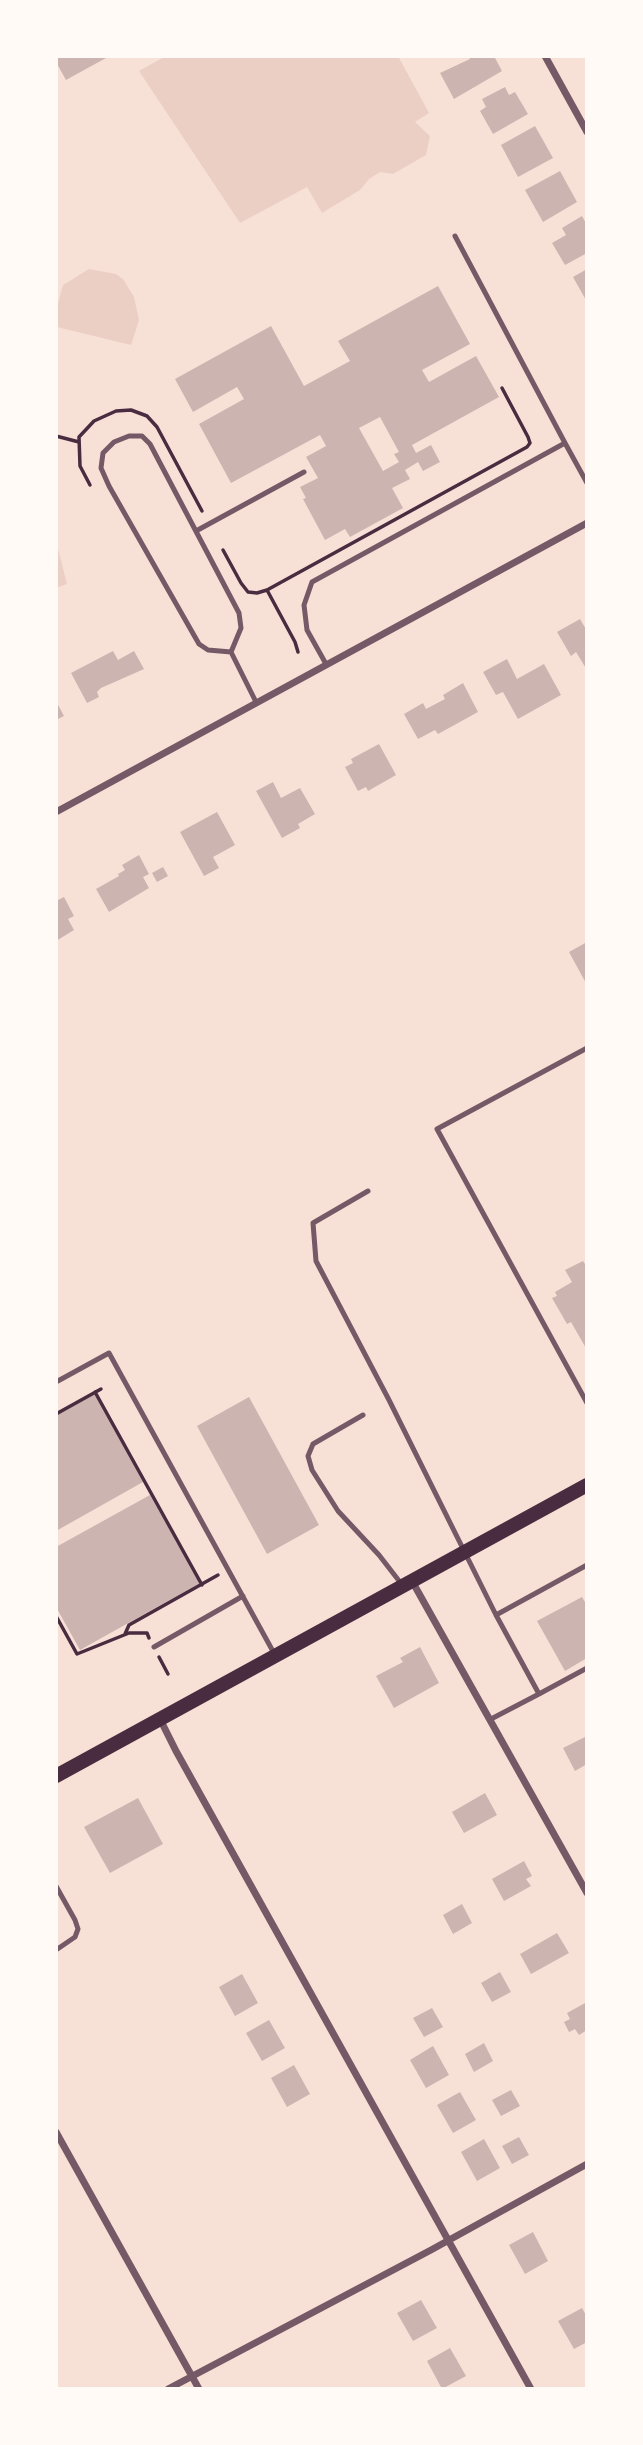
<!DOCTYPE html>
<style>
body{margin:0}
#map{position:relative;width:643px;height:2445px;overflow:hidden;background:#f7e1d7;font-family:Signika,sans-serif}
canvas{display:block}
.frame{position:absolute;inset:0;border:58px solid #fffaf5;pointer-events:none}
</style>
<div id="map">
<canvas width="643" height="2445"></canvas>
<div class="frame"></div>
</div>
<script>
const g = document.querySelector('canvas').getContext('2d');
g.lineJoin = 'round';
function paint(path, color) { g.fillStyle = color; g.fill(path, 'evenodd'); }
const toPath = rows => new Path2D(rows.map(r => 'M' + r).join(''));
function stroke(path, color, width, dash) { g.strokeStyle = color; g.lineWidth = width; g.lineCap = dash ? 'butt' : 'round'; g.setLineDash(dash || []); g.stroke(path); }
const green = toPath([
 [166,56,398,56,429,113,415,122,430,136,426,155,393,174,380,172,369,179,360,190,322,213,307,187,240,223,139,71],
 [89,269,116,274,123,279,134,297,139,320,131,345,57,327,58,303,63,285],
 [56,541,67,584,56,588]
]);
const building = toPath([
 [56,56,105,56,106,58,66,80,56,62],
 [468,56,494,56,502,71,454,99,440,73,470,59],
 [505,87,509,95,515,92,528,114,493,134,480,111,486,107,482,99],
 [535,126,553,158,518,177,501,145],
 [560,171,577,202,543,222,525,190],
 [582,216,587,225,587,253,565,265,552,243,566,235,562,228],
 [587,269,587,302,573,277],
 [438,286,470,344,422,370,429,382,476,356,499,397,412,445,416,453,431,445,440,462,423,471,418,462,405,470,410,479,392,488,403,508,350,537,345,529,325,540,303,499,306,498,300,487,318,478,306,457,326,446,320,435,231,483,199,424,244,399,237,387,193,412,175,379,271,326,304,386,350,361,338,341],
 [380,417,399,452,394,454,399,462,383,471,359,428],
 [580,619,587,631,587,670,576,652,571,656,557,632],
 [113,651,118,660,134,651,144,669,101,688,97,692,99,697,87,703,71,673],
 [507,659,517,679,544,664,561,695,518,719,503,692,496,695,483,672],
 [463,683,478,712,438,734,435,730,418,739,404,714,423,703,426,709,445,699,443,695],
 [56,701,64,716,56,720],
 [379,744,396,775,368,791,366,787,358,791,345,767,353,763,351,759],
 [273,782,281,798,300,788,315,814,298,824,300,828,282,838,256,791],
 [217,812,235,845,213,857,219,868,204,876,180,832],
 [139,855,149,874,143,877,149,888,109,912,96,889,119,876,118,874,125,870,122,865],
 [163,867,168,876,157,882,152,873],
 [64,897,74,916,68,919,74,930,56,941,56,901],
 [587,942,587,985,569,952],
 [583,1261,587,1267,587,1350,571,1322,567,1324,552,1298,557,1296,555,1292,572,1282,565,1270],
 [94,1393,143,1482,56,1531,56,1414],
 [249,1397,319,1525,267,1554,197,1426],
 [150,1495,200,1583,80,1650,56,1607,56,1547],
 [582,1597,585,1602,587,1601,587,1658,565,1671,537,1621],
 [420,1647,439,1683,394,1708,376,1676,403,1662,400,1658],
 [587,1736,587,1764,575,1771,563,1748],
 [485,1793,497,1815,464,1833,452,1812],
 [138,1798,163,1844,110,1873,84,1827],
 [524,1861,532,1876,526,1879,531,1886,504,1901,492,1879],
 [462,1904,472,1923,453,1934,443,1915],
 [557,1933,569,1953,531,1974,520,1954],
 [500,1972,511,1992,492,2002,481,1983],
 [242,1974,258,2003,235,2016,219,1987],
 [587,2002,587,2030,579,2035,575,2029,569,2032,564,2022,570,2019,567,2013],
 [432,2008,443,2027,424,2037,413,2018],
 [269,2020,285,2048,262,2061,246,2033],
 [484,2043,493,2061,474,2072,465,2054],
 [433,2046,449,2075,426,2088,410,2060],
 [294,2065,310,2094,287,2107,271,2078],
 [511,2090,520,2106,501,2116,492,2100],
 [460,2092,476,2120,453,2133,437,2105],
 [519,2137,529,2155,512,2164,502,2146],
 [484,2139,500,2168,477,2181,461,2152],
 [533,2232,548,2261,525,2274,509,2245],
 [421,2300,437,2328,413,2341,397,2313],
 [582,2308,587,2317,587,2342,574,2349,558,2321],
 [450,2348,466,2376,442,2389,427,2361]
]);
const path = toPath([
 [56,436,79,442],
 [90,485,80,466,79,437,94,421,116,411,131,410,147,416,157,427,202,511],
 [223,550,241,583,248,592,257,593,267,590,527,447,530,443,528,437,502,388],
 [267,590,295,642,298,652],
 [95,1392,202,1585],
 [56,1414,101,1389],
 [56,1616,77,1654,129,1633,147,1633,149,1638],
 [125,1634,129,1625,218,1575],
 [159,1657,168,1674]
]);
const service = toPath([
 [455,236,565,443],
 [196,531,304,472],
 [231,652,208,650,199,644,109,486,101,468,103,453,114,442,129,436,142,436,150,444,239,613,241,628,231,652,256,702],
 [326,664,307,630,304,605,312,582,565,443,587,483],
 [587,1048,437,1129,587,1403],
 [368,1191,313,1223,316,1261,389,1400,496,1615,587,1565],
 [56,1382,109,1353,275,1655],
 [363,1415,313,1444,308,1456,312,1470,338,1511,379,1555,403,1586],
 [154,1647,243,1596],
 [539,1694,587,1668],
 [491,1719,539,1694,496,1615],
 [56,1886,75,1920,78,1929,75,1937,56,1950]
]);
const minor = toPath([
 [545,56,587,132],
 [56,812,587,523],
 [412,1581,587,1893],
 [160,1719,176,1751,531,2389],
 [56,2132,199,2389],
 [168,2389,431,2250,587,2164]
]);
const secondary = toPath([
 [56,1776,587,1485]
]);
paint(green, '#ebcfc5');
paint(building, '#ccb4b1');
stroke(path, '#4a2c40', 3.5);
stroke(service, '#755966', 5);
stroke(minor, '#755966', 7);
stroke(secondary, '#4a2c40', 14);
</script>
